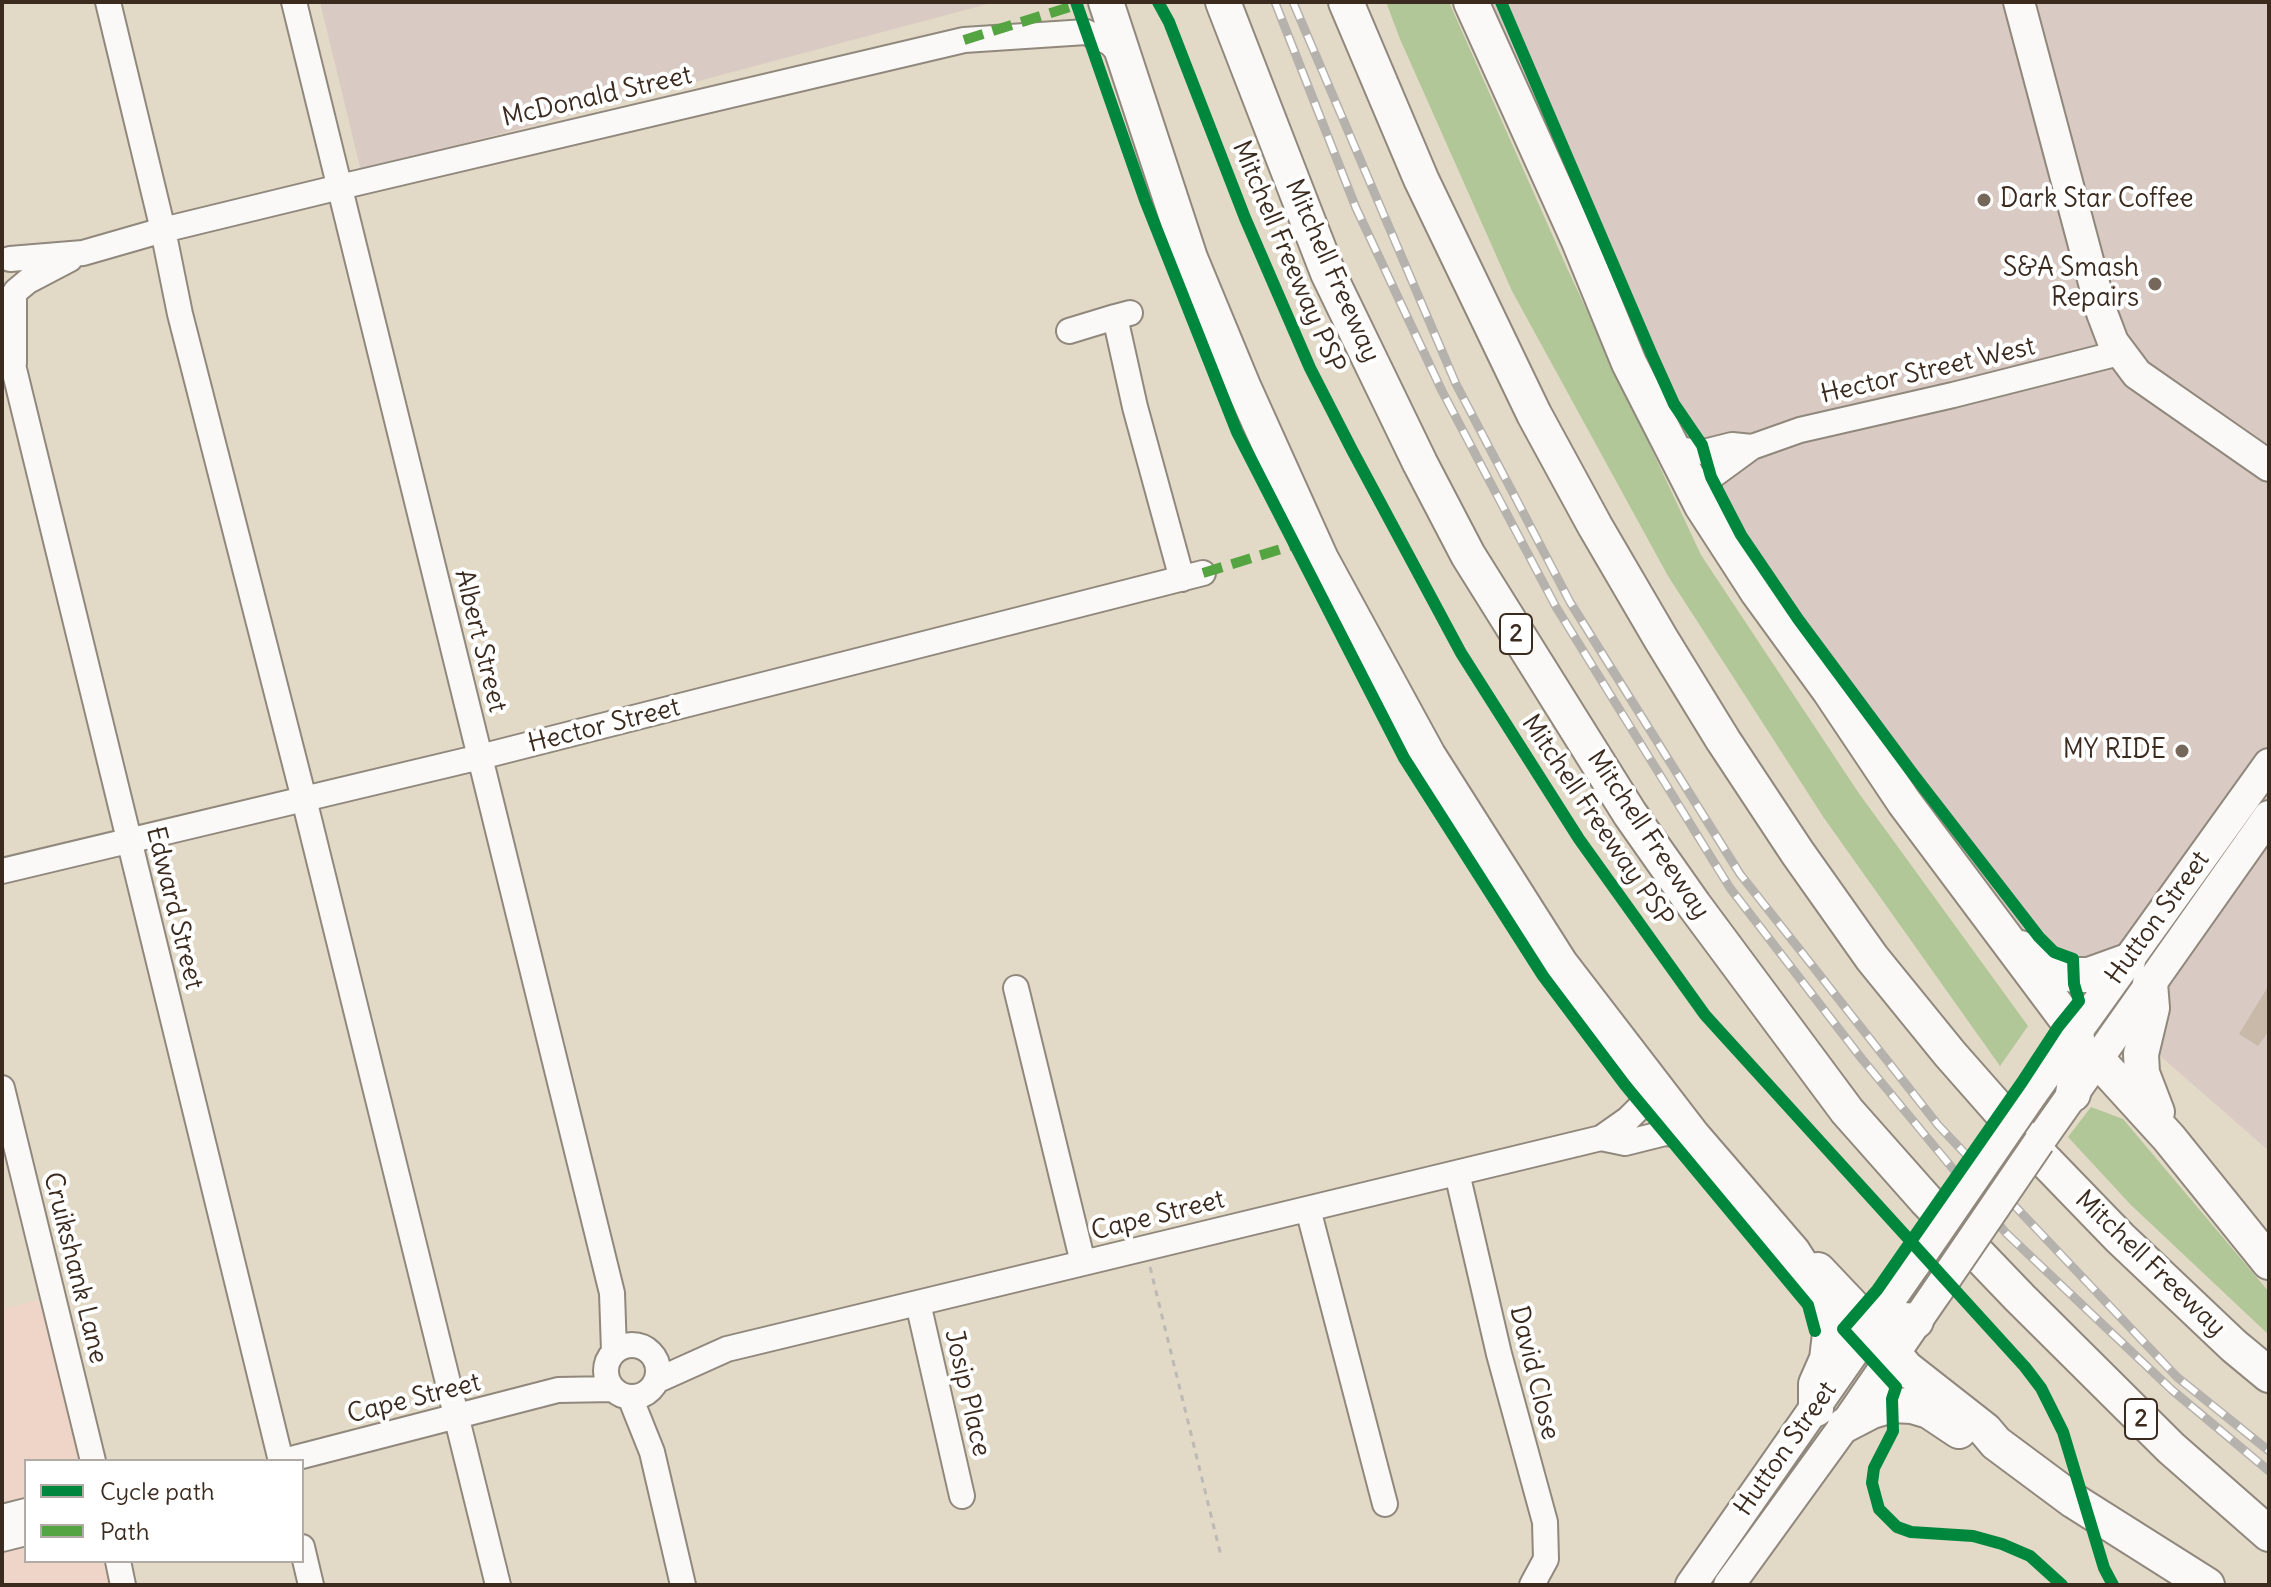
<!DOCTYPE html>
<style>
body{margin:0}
#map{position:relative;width:2271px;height:1587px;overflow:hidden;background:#e2d9c7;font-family:Delius,sans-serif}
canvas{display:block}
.frame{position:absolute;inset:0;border:4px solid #3b2a1e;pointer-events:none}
.legend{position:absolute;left:24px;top:1459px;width:280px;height:104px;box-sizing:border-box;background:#fff;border:2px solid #b1aaa5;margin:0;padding:10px 14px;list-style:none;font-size:24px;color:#3b2a1e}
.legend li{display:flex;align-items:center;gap:16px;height:40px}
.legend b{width:40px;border:2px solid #b1aaa5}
</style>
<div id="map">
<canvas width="2271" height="1587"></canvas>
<div class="frame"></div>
<ul class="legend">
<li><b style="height:10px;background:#00873e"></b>Cycle path</li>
<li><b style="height:10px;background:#54a441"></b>Path</li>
</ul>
</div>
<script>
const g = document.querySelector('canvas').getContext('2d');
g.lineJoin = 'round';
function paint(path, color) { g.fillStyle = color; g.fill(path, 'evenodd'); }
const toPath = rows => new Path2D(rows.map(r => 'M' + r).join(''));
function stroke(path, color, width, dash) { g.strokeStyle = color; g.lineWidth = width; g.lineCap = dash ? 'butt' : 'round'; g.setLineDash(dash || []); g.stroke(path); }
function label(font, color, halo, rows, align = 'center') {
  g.font = font + ' Delius,sans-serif'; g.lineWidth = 8; g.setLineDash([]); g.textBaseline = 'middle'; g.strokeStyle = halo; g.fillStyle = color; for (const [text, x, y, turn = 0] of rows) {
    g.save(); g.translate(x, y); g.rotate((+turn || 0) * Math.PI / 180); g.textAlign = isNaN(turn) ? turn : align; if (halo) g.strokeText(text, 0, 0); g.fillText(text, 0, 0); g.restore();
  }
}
const built = toPath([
 [42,1299,82,1461,26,1461,26,1561,107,1561,113,1585,2,1585,2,1309]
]);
const industrial = toPath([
 [320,2,995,2,361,171],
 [1484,2,2269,2,2269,1151,2039,950,1783,611,1667,420]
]);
const forest = toPath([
 [1386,2,1449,2,1567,268,1701,555,1858,792,2028,1026,2000,1066,1824,818,1668,576,1512,291,1400,39],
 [2091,1107,2123,1119,2269,1292,2269,1335,2131,1205,2068,1137]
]);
const building = toPath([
 [2269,985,2269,1031,2258,1046,2239,1034]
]);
const path = toPath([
 [1150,1267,1221,1556]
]);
const minor = toPath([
 [108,2,163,230,180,314,304,799,498,1585],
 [294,2,612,1293,614,1351],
 [10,259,83,253,163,230,340,187,964,40,1086,32,1110,43,1122,56],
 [16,291,28,281,70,259],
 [1130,313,1115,317,1135,407,1182,579],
 [1069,331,1115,317],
 [2,345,14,369,281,1461],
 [14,363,14,294],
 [1668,443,1683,450,1704,452,1732,445,1752,447],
 [1702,506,1711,477,1752,447,1800,430,1953,395,2119,353],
 [2,871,480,757,1203,573],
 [1016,988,1083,1263],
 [2,1088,93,1461],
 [1601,1138,1625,1143,1665,1133,1693,1136],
 [1457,1173,1499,1354,1545,1522,1546,1559,1532,1585],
 [1308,1209,1385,1504],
 [918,1303,962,1496],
 '606 1371a26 26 0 1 1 52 0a26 26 0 1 1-52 0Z',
 [658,1380,727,1349,1601,1138,1628,1119,1642,1105,1646,1096,1645,1075],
 [630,1397,652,1452,683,1585],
 [283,1461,558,1390,613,1389],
 [2,1517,26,1511],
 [2,1539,26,1533],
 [302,1547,311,1585],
 [118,1561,123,1585]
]);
const major = toPath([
 [2019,2,2102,313,2113,342,2137,374,2269,466],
 [2032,1094,2269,764],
 [2039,1142,2269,816],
 [1691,1585,1915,1264],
 [1729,1585,1845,1425,1938,1290]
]);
const highway = toPath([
 [1106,2,1190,258,1243,386,1321,559,1428,755,1560,963,1693,1136,1793,1252,1819,1293,1828,1314,1830,1334,1827,1359,1816,1384,1816,1409],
 [1223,2,1328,273,1420,463,1468,555,1630,814,1694,905,1847,1111,1925,1199,2020,1298,2171,1448,2269,1534],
 [1346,2,1421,179,1534,414,1595,526,1661,639,1723,740,1797,852,1872,958,1950,1054,2031,1146,2120,1238,2234,1346,2269,1375],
 [1471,2,1579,241,1629,363,1702,506,1757,591,1829,690,1904,802,2076,1032,2079,1053,2073,1094],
 [2020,948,2056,972,2074,975,2089,975,2128,961],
 [2150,983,2152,1008,2141,1054,2142,1073,2157,1112],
 [2053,1065,2068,1054,2079,1053,2097,1059,2169,1138,2269,1262],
 [1818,1270,1872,1327,1906,1368,1985,1430,1996,1443,2074,1501,2207,1585],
 [1858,1312,1878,1318,1916,1321],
 [1845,1425,1872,1411,1892,1405,1912,1406,1929,1411,1959,1431]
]);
const rail = toPath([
 [1275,2,1356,208,1442,391,1556,607,1730,888,1862,1059,2006,1233,2172,1390,2269,1471],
 [1293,2,1456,384,1570,602,1740,874,1938,1125,2177,1377,2269,1451]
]);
const majorBridge = toPath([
 [1915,1264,2032,1094],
 [1938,1290,2039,1142]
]);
const quiet = toPath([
 [964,40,1076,5],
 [1203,573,1294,545]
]);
const cycleway = toPath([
 [1076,2,1145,200,1237,432,1404,758,1543,976,1625,1085,1808,1305,1815,1331],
 [1158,2,1169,22,1245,218,1310,368,1352,450,1461,653,1579,839,1705,1015,2025,1367,2041,1388,2063,1432,2104,1568,2113,1585],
 [1501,2,1652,355,1674,404,1702,445,1711,477,1741,535,1798,619,1913,774,2039,937,2054,952,2073,959,2074,984,2079,1001,2058,1027,2022,1082,1877,1290,1843,1329,1896,1387,1892,1399,1893,1431,1874,1468,1872,1483,1879,1509,1897,1527,1911,1532,1973,1536,2002,1544,2030,1556,2062,1585]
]);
const markers = [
 [1984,200,8,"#756759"],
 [2155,284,8,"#756759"],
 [2182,751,8,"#756759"]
];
const shields = [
 [1516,634,32],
 [2141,1419,32]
];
const shieldNames = [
 ["2",1516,634],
 ["2",2141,1419]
];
const streetNames = [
 ["McDonald Street",597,97,-13],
 ["Mitchell Freeway PSP",1288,257,67],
 ["Mitchell Freeway",1332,271,66],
 ["Hector Street West",1928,371,-13],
 ["Albert Street",480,641,76],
 ["Hector Street",604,726,-14],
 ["Mitchell Freeway PSP",1597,821,56],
 ["Mitchell Freeway",1648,835,56],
 ["Edward Street",174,908,76],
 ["Hutton Street",2158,918,-54],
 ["Cape Street",1158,1216,-14],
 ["Mitchell Freeway",2150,1264,44],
 ["Cruikshank Lane",75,1268,76],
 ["David Close",1534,1373,76],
 ["Josip Place",967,1393,77],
 ["Cape Street",414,1399,-14],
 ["Hutton Street",1786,1449,-55]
];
const poiNames = [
 ["Dark Star Coffee",2000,200,"left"],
 ["S&A Smash",2139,269],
 ["Repairs",2139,299],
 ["MY RIDE",2166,751]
];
paint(built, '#eed5c8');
paint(industrial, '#d9cbc3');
paint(forest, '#b1c798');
paint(building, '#c8b9a9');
stroke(minor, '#90887d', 28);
stroke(major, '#90887d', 34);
stroke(highway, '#90887d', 38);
stroke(path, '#bdbab6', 3, [6, 6]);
stroke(minor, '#fbf9f7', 24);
stroke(major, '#fbf9f7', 30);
stroke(highway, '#fbf9f7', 34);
stroke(rail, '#b5b2ae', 9);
stroke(rail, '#fff', 6, [18]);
stroke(majorBridge, '#90887d', 34, []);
stroke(majorBridge, '#fbf9f7', 30);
stroke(quiet, '#54a441', 10, [20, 10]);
stroke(cycleway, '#00873e', 12);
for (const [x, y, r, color] of markers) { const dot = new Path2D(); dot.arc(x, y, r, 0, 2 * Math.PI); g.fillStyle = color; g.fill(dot); stroke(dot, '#fff', 3); }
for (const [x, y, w] of shields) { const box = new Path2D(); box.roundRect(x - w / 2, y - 20, w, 40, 6); g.fillStyle = '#fff'; g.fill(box); stroke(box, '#3b2a1e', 2); }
label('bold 24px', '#3b2a1e', null, shieldNames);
label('26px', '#3b2a1e', '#fff', streetNames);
label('26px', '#3b2a1e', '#fff', poiNames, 'right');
</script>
